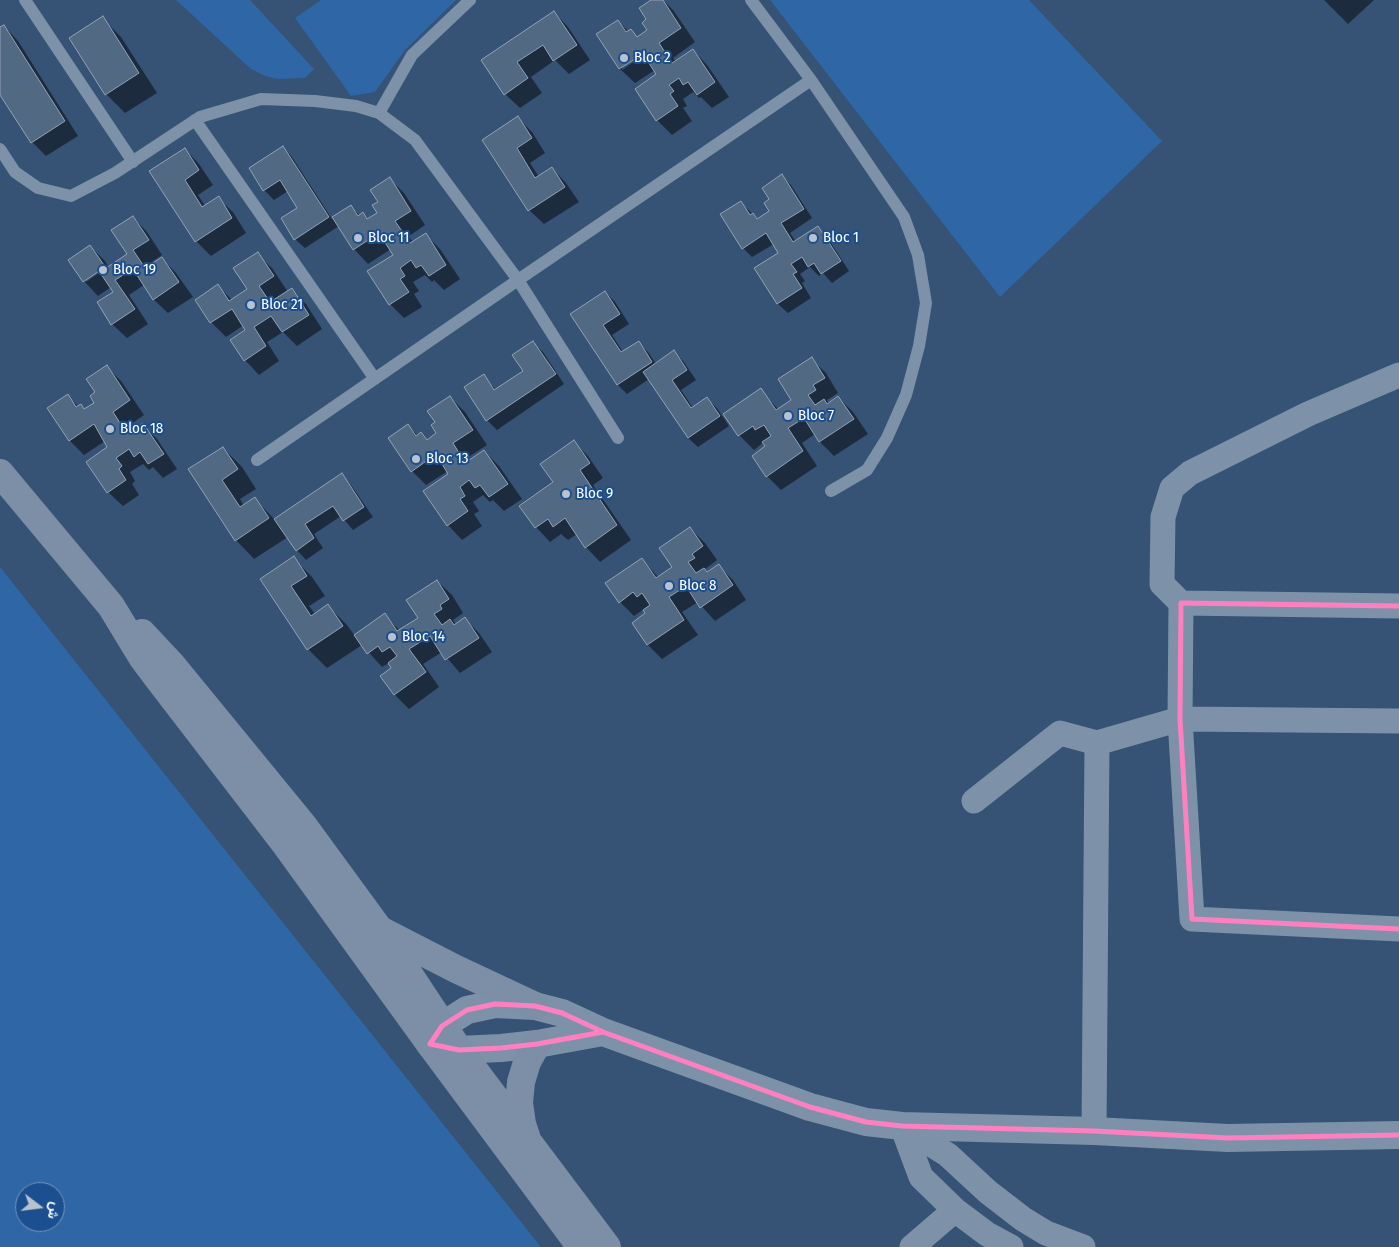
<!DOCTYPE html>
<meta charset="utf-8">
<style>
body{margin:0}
#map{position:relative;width:1399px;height:1247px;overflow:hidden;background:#365274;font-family:"Fira Sans Condensed",Vazirmatn,sans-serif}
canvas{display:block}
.north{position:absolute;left:15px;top:1182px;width:50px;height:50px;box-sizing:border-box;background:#1b4f8f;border:1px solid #7695bc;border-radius:50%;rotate:105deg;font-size:14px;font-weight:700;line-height:20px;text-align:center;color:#fff}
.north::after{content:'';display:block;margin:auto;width:18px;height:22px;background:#b9c2ce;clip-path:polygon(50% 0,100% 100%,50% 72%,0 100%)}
</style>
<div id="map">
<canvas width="1399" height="1247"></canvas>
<div class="north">ش</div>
</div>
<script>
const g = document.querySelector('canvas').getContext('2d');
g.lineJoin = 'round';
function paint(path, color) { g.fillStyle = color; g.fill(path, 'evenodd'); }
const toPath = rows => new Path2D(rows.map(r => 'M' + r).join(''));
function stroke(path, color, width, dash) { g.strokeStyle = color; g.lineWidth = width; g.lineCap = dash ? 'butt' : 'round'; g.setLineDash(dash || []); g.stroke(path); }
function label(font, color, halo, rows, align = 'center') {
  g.font = font + ' "Fira Sans Condensed",sans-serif'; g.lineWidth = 4; g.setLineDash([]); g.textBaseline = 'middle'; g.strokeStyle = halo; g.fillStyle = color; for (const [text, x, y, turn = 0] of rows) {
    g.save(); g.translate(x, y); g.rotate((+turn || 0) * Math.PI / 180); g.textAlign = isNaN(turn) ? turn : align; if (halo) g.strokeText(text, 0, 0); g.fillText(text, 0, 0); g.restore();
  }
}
const green = toPath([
 [176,0,250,0,314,69,305,78,278,79,265,76,251,69],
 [321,0,456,0,405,50,375,92,351,96,295,18],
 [770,0,1029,0,1162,141,1000,297],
 [0,567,541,1247,0,1247],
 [25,1192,55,1192,55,1222,25,1222]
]);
const shadow = toPath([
 [653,0,663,0,673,10,695,42,673,58,676,62,693,50,707,65,729,97,712,108,701,97,699,98,693,92,683,99,687,106,683,108,692,121,672,135,657,120,636,89,658,74,655,70,635,83,620,69,598,35,618,21,629,32,631,31,638,38,648,31,648,20],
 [647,50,648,52,622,70,622,66],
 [1324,0,1374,0,1348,24],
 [554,12,568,27,590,60,569,74,555,60,531,77,542,93,520,108,505,94,483,60],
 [102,18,121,37,157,93,125,113,106,94],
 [4,26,18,41,78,136,46,156,32,142,0,92,0,29],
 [518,118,532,132,545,153,530,163,539,177,552,168,566,183,579,202,544,224,529,210,484,140],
 [283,147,292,157,332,219,351,206,360,216,363,214,369,220,379,213,380,202,390,179,404,193,425,225,409,236,413,243,426,235,440,249,460,279,444,290,434,280,432,282,425,275,413,282,419,291,414,294,422,307,404,318,390,304,395,255,391,249,368,264,354,249,339,226,305,248,295,239,299,208,288,191,274,200,264,190,250,169],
 [185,149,199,164,213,185,198,195,205,206,218,198,233,212,246,233,211,256,196,241,151,171],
 [782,176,791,185,812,218,790,233,796,242,817,228,827,237,849,271,832,283,823,273,819,276,810,267,800,274,805,281,802,283,811,298,788,313,778,304,756,269,780,253,774,244,752,257,743,248,740,202,758,219,771,212,771,200],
 [133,217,147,232,162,255,147,265,148,267,162,258,176,273,193,297,168,313,153,299,144,285,129,295,148,324,127,338,112,324,114,293,111,287,98,296,84,281,70,260,90,246,105,261,109,268,129,255],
 [104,267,105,269,86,282,86,279],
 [257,254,272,268,288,292,291,290,306,304,322,329,297,346,283,332,267,342,279,361,259,375,245,360,247,330,244,325,226,337,211,322,197,300,218,286,232,300,248,289],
 [605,292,615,302,629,324,612,335,623,352,638,342,648,352,656,364,674,352,683,361,696,380,681,390,693,408,707,399,717,408,729,426,698,447,688,438,649,379,627,394,618,385,572,314],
 [533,343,543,352,564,384,497,430,487,420,465,388,483,376,496,390,525,371],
 [811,359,826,373,838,393,827,400,829,404,838,397,853,412,868,434,834,456,820,442,815,434,802,443,817,466,781,490,767,476,767,447,764,442,754,450,739,435,725,414,760,390,779,410,793,400],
 [107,367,121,381,144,415,127,427,131,433,143,425,157,439,177,469,163,478,153,467,149,470,143,464,130,472,135,481,132,484,139,495,123,506,108,492,108,448,105,441,84,455,70,441,49,408,67,396,79,407,81,406,85,410,96,403,96,392],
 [450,397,465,412,487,445,467,458,469,462,484,451,499,466,522,499,504,511,493,500,490,502,483,495,473,502,479,511,474,514,482,526,462,540,448,525,450,474,448,471,426,485,412,471,408,425,418,436,421,434,428,441,438,434,437,423],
 [574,442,588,456,603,478,593,485,631,540,600,562,586,547,577,534,568,540,561,534,550,542,536,527],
 [223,448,242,467,256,489,240,499,244,506,255,499,275,520,342,475,351,485,373,517,353,530,341,516,314,534,323,548,306,560,297,550,288,537,254,559,236,540,190,470],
 [690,528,705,543,717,560,705,569,708,573,719,566,733,580,746,600,715,621,698,602,682,612,698,635,662,659,648,645,634,623,647,614,644,609,634,616,620,602,642,559,659,578,674,567],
 [293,558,312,577,325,596,309,606,315,614,328,606,347,625,355,636,384,615,400,631,420,618,437,581,452,595,463,613,453,620,456,625,465,619,479,633,492,652,460,673,442,652,423,664,439,687,409,709,394,694,393,668,389,663,382,667,362,645,327,668,308,649,261,579]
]);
const building = toPath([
 [651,0,663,0,681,28,659,43,672,63,693,49,715,82,697,95,688,82,683,85,679,78,669,85,674,91,670,94,678,106,656,121,635,89,656,74,643,54,619,69,596,34,618,20,626,32,631,29,637,37,647,30,642,23,646,19,639,8,651,0],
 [554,11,577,45,553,61,543,45,517,62,528,78,504,95,481,60,554,11],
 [103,16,139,73,105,95,69,38,103,16],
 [4,25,65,121,31,143,0,95,0,27,4,25],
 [518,116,532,138,517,148,535,178,552,167,565,187,528,211,482,140,518,116],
 [283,146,329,217,294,240,281,218,297,208,280,180,263,191,249,168,283,146],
 [185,148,199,170,185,180,202,207,219,196,232,218,195,242,149,171,185,148],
 [782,174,804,209,781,223,793,242,818,226,841,261,821,274,814,263,808,267,802,257,791,264,797,272,793,274,802,288,777,304,754,268,778,253,766,233,742,249,720,214,741,201,750,215,753,213,757,219,769,211,764,203,769,199,762,188,782,174],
 [390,177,411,211,395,221,410,243,426,233,446,265,429,276,421,265,416,268,411,260,400,268,405,276,400,279,409,292,389,305,367,271,393,255,379,233,353,250,332,217,351,205,358,216,363,212,367,219,377,213,372,205,378,202,370,190,390,177],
 [133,216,149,240,133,250,145,268,162,257,179,282,153,300,133,269,115,280,135,309,111,325,97,302,113,292,99,271,83,282,68,260,90,245,106,268,127,254,111,230,133,216],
 [258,252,274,276,259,286,270,302,292,288,309,315,282,332,271,316,254,327,266,346,244,361,230,340,245,330,232,309,210,323,195,300,218,284,229,301,247,289,233,268,258,252],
 [605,291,620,314,603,325,621,352,639,341,652,362,617,385,570,314,605,291],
 [533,341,556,374,486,421,464,387,484,374,494,390,523,371,512,355,533,341],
 [674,350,687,370,672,380,691,408,707,397,720,416,688,438,643,372,674,350],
 [812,357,825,378,813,385,816,390,808,395,815,405,824,399,827,404,838,396,854,419,819,442,804,418,788,428,803,451,766,477,752,456,765,446,762,442,771,436,764,425,755,430,753,426,738,436,723,414,761,388,776,410,791,400,778,379,812,357],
 [107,365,130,400,113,412,127,434,143,423,164,454,148,464,140,452,134,457,129,449,116,458,122,466,119,469,126,480,107,493,86,462,107,447,94,424,69,441,47,408,68,394,76,407,81,404,84,409,94,403,90,396,95,392,86,379,107,365],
 [450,396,473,430,453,443,465,463,484,450,508,484,489,497,480,485,475,488,469,480,460,487,465,496,460,499,468,511,447,526,423,491,448,474,436,454,411,472,388,438,408,424,416,436,421,432,427,440,436,433,431,425,435,422,427,411,450,396],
 [574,440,590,463,580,470,617,525,585,548,565,518,553,527,548,519,535,528,519,506,553,482,540,464,574,440],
 [223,447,238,469,222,480,240,507,255,497,269,518,235,541,188,469,223,447],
 [342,473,364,507,343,521,333,506,305,524,314,538,296,551,274,519,342,473],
 [690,527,703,546,692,554,695,558,688,562,696,573,704,568,707,572,719,564,733,585,700,608,686,586,669,597,684,620,647,645,632,623,645,613,643,610,650,605,642,593,637,597,633,592,619,603,605,583,642,558,656,578,672,567,659,548,690,527],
 [294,556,307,576,291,586,311,616,328,604,343,626,307,650,260,579,294,556],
 [437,580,449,599,440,605,442,609,434,614,442,625,450,619,454,625,465,617,479,638,445,660,430,636,409,649,426,672,394,695,380,676,391,668,388,663,397,656,390,647,382,652,378,646,367,654,354,635,385,613,397,631,418,618,406,600,437,580]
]);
const service = toPath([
 [25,0,133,162],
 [811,80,904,217,918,255,926,303,919,346,906,395,887,438,867,470,831,491],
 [195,120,375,379],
 [0,149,15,172,38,188,71,196,115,173,200,117,261,99,315,101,356,106,379,113,412,55,470,0],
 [618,438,518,280,811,80,751,0],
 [257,460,518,280,415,140,379,113]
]);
const minor = toPath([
 [1181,603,1162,584,1163,517,1172,488,1190,473,1308,414,1399,375],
 [1399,606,1181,603,1180,719,1192,919,1399,929],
 [974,801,1060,733,1097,743],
 [902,1126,948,1155,988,1192,1023,1219,1046,1233,1083,1247],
 [902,1126,921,1177,955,1210,987,1234,1011,1247],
 [1094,1131,1097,743,1180,719,1399,721],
 [912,1247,955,1210]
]);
const tertiary = toPath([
 [603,1032,537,1044,501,1048,459,1050,430,1044,442,1026,467,1010,495,1004,535,1006,562,1013,603,1032,810,1107,866,1122,902,1126,1094,1131,1228,1138,1399,1135]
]);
const primary = toPath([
 [0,473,111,606,142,657,160,681,286,845,430,1044,581,1247],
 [142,633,172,665,303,825,379,929,459,1050,607,1247],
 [382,931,456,969,535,1006],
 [526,1136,522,1124,519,1103,521,1082,527,1062,537,1044]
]);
const cycleway = toPath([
 [1399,606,1181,603,1180,719,1192,919,1399,929],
 [603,1032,537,1044,501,1048,459,1050,430,1044,442,1026,467,1010,495,1004,535,1006,562,1013,603,1032,810,1107,866,1122,902,1126,1094,1131,1228,1138,1399,1135]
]);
const markers = [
 [624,58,5,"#b9c2ce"],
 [358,238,5,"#b9c2ce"],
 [813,238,5,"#b9c2ce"],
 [103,270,5,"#b9c2ce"],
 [251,305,5,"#b9c2ce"],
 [788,416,5,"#b9c2ce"],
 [110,429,5,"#b9c2ce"],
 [416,459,5,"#b9c2ce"],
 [566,494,5,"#b9c2ce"],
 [669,586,5,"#b9c2ce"],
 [392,637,5,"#b9c2ce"]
];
const poiNames = [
 ["Bloc 2",634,58],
 ["Bloc 11",368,238],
 ["Bloc 1",823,238],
 ["Bloc 19",113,270],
 ["Bloc 21",261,305],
 ["Bloc 7",798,416],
 ["Bloc 18",120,429],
 ["Bloc 13",426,459],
 ["Bloc 9",576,494],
 ["Bloc 8",679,586],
 ["Bloc 14",402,637]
];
paint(green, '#2f66a5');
paint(shadow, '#0007');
paint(building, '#526984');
stroke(building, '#92a2b6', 1);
stroke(service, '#7d92a8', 12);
stroke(minor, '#7d92a8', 25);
stroke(tertiary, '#7d92a8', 28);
stroke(primary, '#7d8ea7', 28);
stroke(cycleway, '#ff80c0', 5);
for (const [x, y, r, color] of markers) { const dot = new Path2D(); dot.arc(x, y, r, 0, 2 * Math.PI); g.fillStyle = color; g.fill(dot); stroke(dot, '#1b4f8f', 2); }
label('15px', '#fff', '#1b4f8f', poiNames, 'left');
</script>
